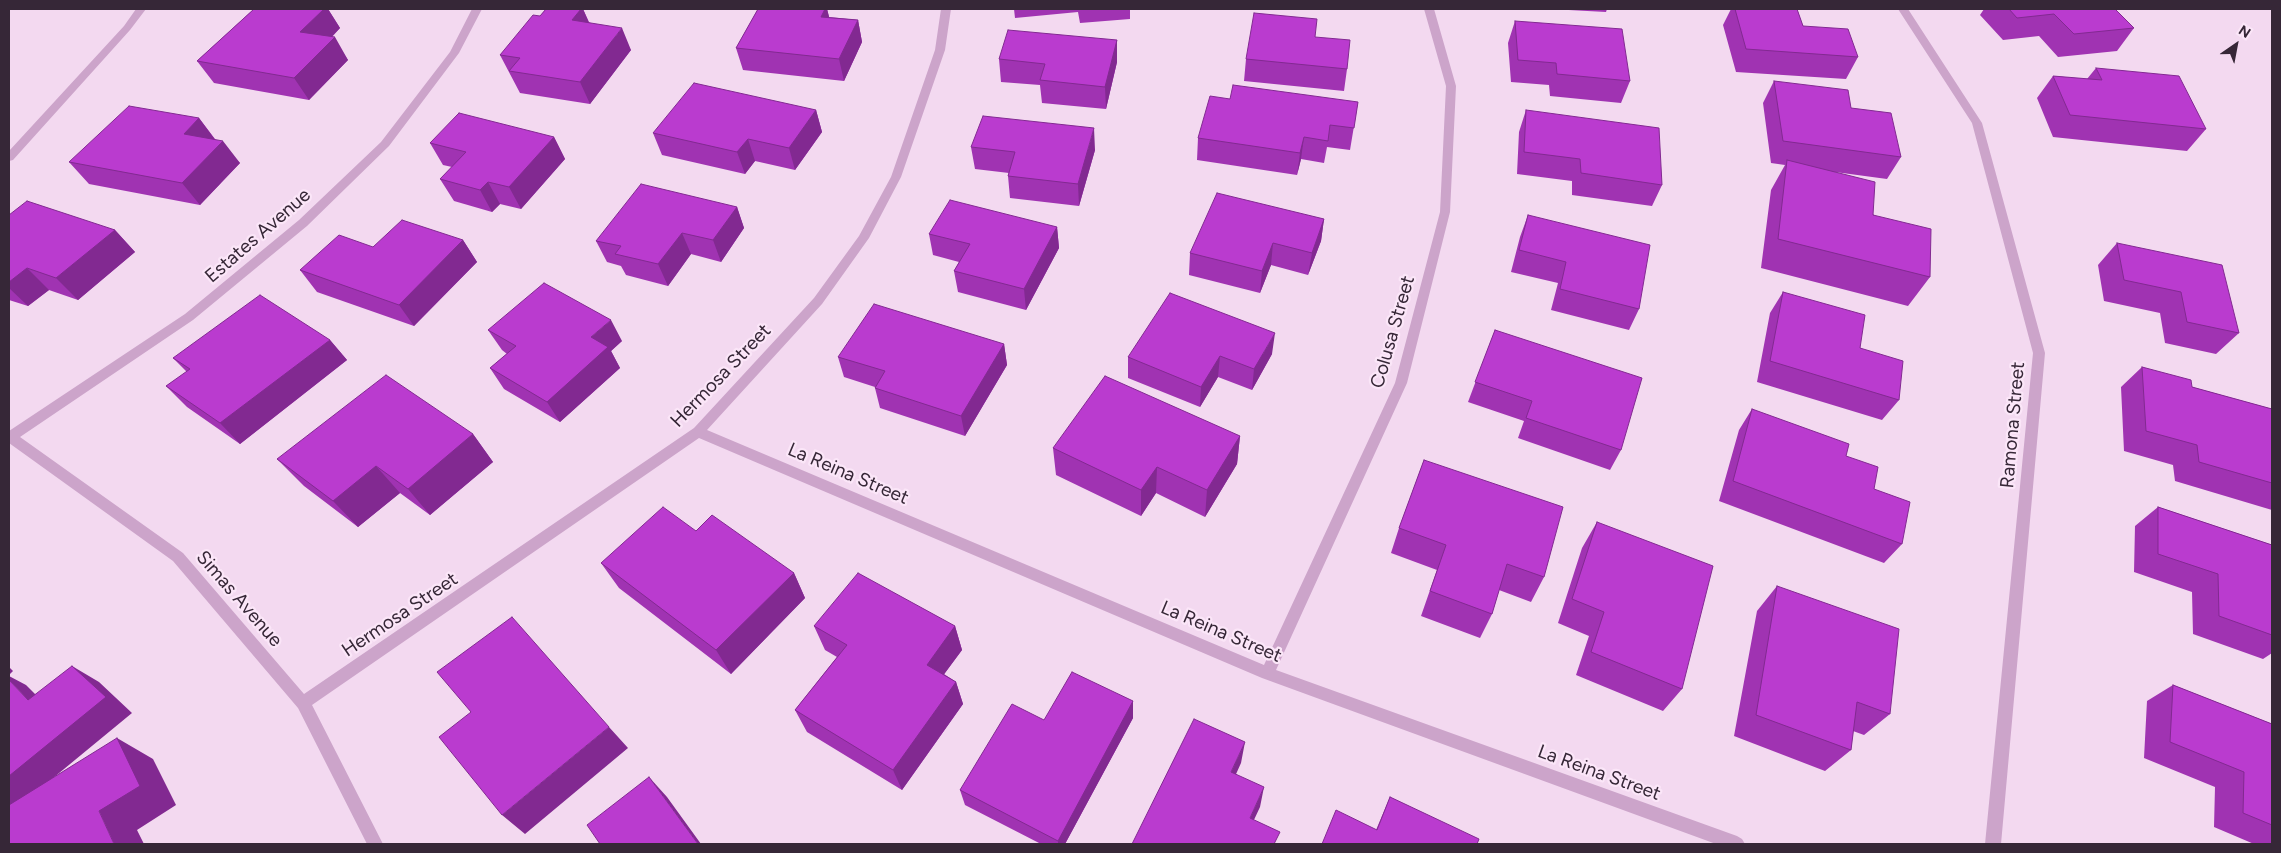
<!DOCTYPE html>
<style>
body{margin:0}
#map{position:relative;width:2281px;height:853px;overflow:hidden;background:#f3d9f0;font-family:Figtree,sans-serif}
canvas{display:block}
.frame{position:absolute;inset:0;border:10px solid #362737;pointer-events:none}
.north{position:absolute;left:2211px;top:20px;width:50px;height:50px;-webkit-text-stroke:4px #fbe6f8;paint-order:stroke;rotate:33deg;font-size:14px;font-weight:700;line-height:20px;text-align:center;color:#362737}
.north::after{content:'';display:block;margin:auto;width:18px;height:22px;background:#362737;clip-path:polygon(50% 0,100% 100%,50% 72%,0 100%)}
</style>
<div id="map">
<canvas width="2281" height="853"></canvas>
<div class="frame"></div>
<div class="north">N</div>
</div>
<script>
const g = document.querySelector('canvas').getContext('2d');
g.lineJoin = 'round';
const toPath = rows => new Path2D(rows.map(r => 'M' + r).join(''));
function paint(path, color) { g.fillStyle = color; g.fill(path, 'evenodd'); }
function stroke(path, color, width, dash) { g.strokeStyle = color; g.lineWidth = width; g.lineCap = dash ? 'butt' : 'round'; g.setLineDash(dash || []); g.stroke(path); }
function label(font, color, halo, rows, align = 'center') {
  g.font = font + ' Figtree,sans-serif'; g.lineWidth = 4.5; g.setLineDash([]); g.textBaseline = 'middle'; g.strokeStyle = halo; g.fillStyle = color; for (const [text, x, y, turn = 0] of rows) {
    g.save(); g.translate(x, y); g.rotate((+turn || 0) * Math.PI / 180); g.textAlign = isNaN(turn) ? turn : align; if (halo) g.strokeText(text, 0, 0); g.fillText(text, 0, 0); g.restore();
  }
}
const minor = toPath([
 [136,9,146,9,130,30,13,160,9,161,9,151,124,26,136,9],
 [472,9,482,9,459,53,389,146,307,226,193,320,20,437,183,553,304,694,694,428,814,298,859,236,891,177,935,50,941,9,951,9,945,50,901,177,869,238,822,304,707,430,1264,665,1395,383,1440,212,1446,86,1424,9,1434,9,1456,86,1450,212,1407,383,1276,670,1737,836,1742,839,1745,844,1716,844,1262,678,699,438,312,705,383,844,367,844,298,708,173,561,9,443,9,431,185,314,299,220,381,142,450,52,472,9],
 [1898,9,1908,9,1982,123,2045,353,2001,844,1985,844,2033,353,1972,123,1898,9]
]);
const wall = toPath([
 [254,9,328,9,340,28,332,37,348,60,309,100,214,83,197,61],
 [546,9,583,9,589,22,631,50,590,104,520,93,500,55,540,16],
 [758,9,827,9,829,17,858,20,862,42,844,81,743,70,736,48],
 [1014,9,1130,9,1130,19,1080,23,1078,12,1015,18],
 [1550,9,1607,9,1606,12],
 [1731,9,1797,9,1803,26,1858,57,1846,79,1736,72,1723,25],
 [1984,9,2115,9,2134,28,2117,51,2058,57,2039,36,2003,40,1980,15],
 [1515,21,1630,81,1621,103,1550,96,1549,85,1511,82,1508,43],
 [1315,37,1347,69,1344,91,1244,81,1246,59],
 [1117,40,1117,62,1106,109,1042,103,1040,85,1001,82,999,59],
 [2096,68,2206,129,2187,151,2053,137,2037,98,2053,76,2087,79],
 [1774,81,1851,108,1901,157,1887,179,1835,172,1930,277,1908,306,1761,268,1771,190,1785,165,1771,163,1763,103],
 [1358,102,1350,150,1327,147,1324,163,1301,159,1297,175,1197,160,1198,138],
 [816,110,822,132,795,170,755,161,745,174,662,155,653,133],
 [1526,110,1662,185,1652,206,1572,195,1572,181,1517,174,1519,132],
 [199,118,215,139,240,163,200,205,89,184,69,162],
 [554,137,565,159,521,209,500,204,492,212,454,201,440,179,452,167,443,165,430,143],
 [971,147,1095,150,1079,206,1010,198,1008,176,1009,173,975,169],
 [737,207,744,228,721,262,691,254,668,286,626,275,621,266,607,262,596,241],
 [9,215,115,230,135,252,78,300,49,290,28,306,9,300],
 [1528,215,1639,309,1629,330,1551,310,1558,283,1511,272,1520,237],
 [1324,219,1321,241,1308,275,1271,265,1260,293,1189,275,1190,253],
 [1057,227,1059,248,1026,310,958,292,954,271,959,262,933,255,929,234],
 [463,240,477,262,414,326,317,292,300,270,373,247],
 [2117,243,2239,333,2216,354,2165,343,2160,313,2104,301,2098,265],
 [1783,292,1860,348,1899,400,1882,420,1757,382,1770,313],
 [488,330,622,341,611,351,620,368,560,422,504,389,490,368,507,354,502,350],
 [1495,330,1621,450,1610,470,1518,438,1524,421,1468,402],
 [330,340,347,360,240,444,187,407,166,386,187,372,173,358],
 [1004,344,1007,365,965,436,880,408,875,388,875,387,844,377,838,357],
 [1272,354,1252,390,1218,377,1200,407,1128,378,1128,357],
 [2142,367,2192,387,2272,409,2272,510,2175,481,2173,465,2124,451,2121,387],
 [1752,409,1846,456,1874,489,1902,544,1884,563,1719,501,1739,430],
 [473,434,493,462,430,515,400,493,358,527,304,486,277,459],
 [1240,436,1237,464,1205,517,1156,493,1141,516,1056,475,1053,448],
 [1424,460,1544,577,1531,602,1499,590,1492,614,1480,638,1421,616,1437,570,1391,553,1399,528],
 [2158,507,2272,545,2272,653,2263,659,2193,634,2192,592,2134,572,2135,526],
 [1597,522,1682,689,1663,711,1576,675,1589,636,1558,623,1582,548],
 [696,531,794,573,805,598,731,674,619,588,601,563],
 [1777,586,1890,714,1864,735,1853,731,1851,750,1825,771,1734,736,1757,611],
 [814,626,955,626,962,650,944,674,956,682,963,704,902,790,807,732,795,710,837,657,825,650],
 [2173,685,2272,724,2272,844,2254,844,2214,827,2215,787,2144,758,2147,701],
 [1133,701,1133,718,1065,844,1041,844,965,805,960,790,1044,720],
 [1390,797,1477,844,1376,830]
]);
const shadedWall = toPath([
 [324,9,328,9,340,28,315,54,300,32],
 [581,9,583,9,592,30,572,20],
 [825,9,827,9,832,28,821,17],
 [858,20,862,42,844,81,839,59],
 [622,28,631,50,590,104,580,82],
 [335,37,348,60,309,100,294,78],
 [1117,40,1117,62,1106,109,1105,87],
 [816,110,822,132,795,170,789,148],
 [199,118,216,141,184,134],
 [1094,128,1095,150,1079,206,1078,184],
 [554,137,565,159,521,209,509,187],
 [1304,137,1301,159,1297,175,1300,153],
 [748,139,755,161,745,174,737,152],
 [223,141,240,163,200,205,182,183],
 [488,182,500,204,492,212,480,190],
 [737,207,744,228,721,262,713,240],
 [1324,219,1321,241,1308,275,1312,253],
 [1057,227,1059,248,1026,310,1024,289],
 [115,230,135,252,78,300,56,278],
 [682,233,691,254,668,286,658,264],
 [463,240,477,262,414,326,399,305],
 [1273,243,1271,265,1260,293,1262,271],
 [27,268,49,290,28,306,9,288,9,282],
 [611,320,622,341,611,351,620,368,560,422,547,402,591,337],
 [1275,333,1272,354,1252,390,1254,369],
 [330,340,347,360,240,444,220,423],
 [1004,344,1007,365,965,436,961,416],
 [1220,356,1218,377,1200,407,1201,387],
 [473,434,493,462,430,515,408,489],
 [1240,436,1237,464,1205,517,1207,490],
 [376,466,400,493,358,527,333,501],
 [1157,467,1156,493,1141,516,1141,490],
 [794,573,805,598,731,674,716,650],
 [955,626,962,650,934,688,927,665],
 [72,666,99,682,132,713,13,811,9,809,9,776],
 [9,667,13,671,9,675],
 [9,676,26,685,57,716,28,700,9,680],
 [956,682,963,704,902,790,893,770],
 [1133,701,1133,718,1065,844,1058,844,1058,841],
 [609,727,628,748,525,834,502,815],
 [117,738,153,759,176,805,137,830,144,844,114,844,99,811],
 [1245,742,1241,763,1228,792,1231,772],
 [649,777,667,797,701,844,698,844],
 [1264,787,1260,807,1246,837,1250,818]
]);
const building = toPath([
 [254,9,324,9,300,32,335,37,294,78,197,61,254,9],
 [546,9,581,9,572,20,622,28,580,82,509,71,520,58,500,55,533,15,540,16,546,9],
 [758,9,825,9,821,17,858,20,839,59,736,48,758,9],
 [1735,9,1797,9,1803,26,1848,29,1858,57,1746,49,1735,9],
 [2009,9,2115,9,2134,28,2074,34,2054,14,2017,18,2009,9],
 [1254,13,1317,19,1315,37,1350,40,1347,69,1246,59,1254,13],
 [1515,21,1622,29,1630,81,1557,74,1556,63,1518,60,1515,21],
 [1008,30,1117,40,1105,87,1040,80,1045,64,999,59,1008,30],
 [2096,68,2179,76,2206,129,2070,115,2053,76,2102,80,2096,68],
 [1774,81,1848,90,1851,108,1891,113,1901,157,1783,141,1774,81],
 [694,83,816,110,789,148,748,139,737,152,653,133,694,83],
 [1233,85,1358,102,1354,128,1330,125,1328,141,1304,137,1300,153,1198,138,1210,96,1230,99,1233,85],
 [129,106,199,118,184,134,223,141,182,183,69,162,129,106],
 [1526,110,1659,128,1662,185,1581,173,1580,159,1524,152,1526,110],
 [459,113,554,137,509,187,488,182,480,190,440,179,466,152,430,143,459,113],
 [983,116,1094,128,1078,184,1008,176,1015,152,971,147,983,116],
 [1787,160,1875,182,1873,215,1931,229,1930,277,1778,239,1787,160],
 [641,184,737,207,713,240,682,233,658,264,615,254,621,246,596,241,641,184],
 [1217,193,1324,219,1312,253,1273,243,1262,271,1190,253,1217,193],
 [950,200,1057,227,1024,289,954,271,970,244,929,234,950,200],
 [27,201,115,230,56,278,27,268,9,282,9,215,27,201],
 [1528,215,1650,245,1639,309,1560,289,1566,262,1519,250,1528,215],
 [402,220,463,240,399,305,300,270,339,235,373,247,402,220],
 [2117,243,2222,265,2239,333,2187,322,2181,292,2124,280,2117,243],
 [544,283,611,320,591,337,608,347,547,402,490,368,516,346,488,330,544,283],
 [1783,292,1865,315,1860,348,1903,361,1899,400,1770,361,1783,292],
 [1170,293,1275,333,1254,369,1220,356,1201,387,1128,357,1170,293],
 [260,295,330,340,220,423,166,386,190,369,173,358,260,295],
 [874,304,1004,344,961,416,875,388,885,371,838,357,874,304],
 [1495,330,1642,378,1621,450,1526,418,1532,401,1475,382,1495,330],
 [2142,367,2191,380,2192,387,2272,409,2272,483,2199,462,2197,445,2146,431,2142,367],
 [386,375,473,434,408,489,376,466,333,501,277,459,386,375],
 [1105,376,1240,436,1207,490,1157,467,1141,490,1053,448,1105,376],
 [1752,409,1849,444,1846,456,1878,467,1874,489,1910,502,1902,544,1733,481,1752,409],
 [1424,460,1563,507,1544,577,1507,564,1492,614,1430,591,1446,545,1399,528,1424,460],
 [663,507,696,531,712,515,794,573,716,650,601,563,663,507],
 [2158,507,2272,545,2272,635,2219,616,2218,574,2158,554,2158,507],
 [1597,522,1713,566,1682,689,1591,652,1604,612,1572,599,1597,522],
 [858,573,955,626,927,665,956,682,893,770,795,710,847,645,814,626,858,573],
 [1777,586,1899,629,1890,714,1857,702,1851,750,1756,715,1777,586],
 [512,617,609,727,502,815,439,737,471,712,437,672,512,617],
 [72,666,106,697,9,776,9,680,28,700,72,666],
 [1072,672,1133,701,1058,841,960,790,1012,704,1044,720,1072,672],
 [2173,685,2272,724,2272,825,2243,813,2244,772,2170,742,2173,685],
 [1194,719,1245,742,1231,772,1264,787,1250,818,1280,832,1274,844,1132,844,1194,719],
 [117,738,140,786,99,811,114,844,9,844,9,805,117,738],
 [649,777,698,844,600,844,587,825,649,777],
 [1390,797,1479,839,1477,844,1322,844,1336,810,1377,830,1390,797]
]);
const streetNames = [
 ["Estates Avenue",258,236,-41],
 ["Colusa Street",1393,332,-74],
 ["Hermosa Street",721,376,-46],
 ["Ramona Street",2013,425,-85],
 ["La Reina Street",848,474,23],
 ["Simas Avenue",239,599,49],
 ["Hermosa Street",400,615,-34],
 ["La Reina Street",1221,632,23],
 ["La Reina Street",1599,773,20]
];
paint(minor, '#cca4ca');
paint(wall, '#a033b2');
paint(shadedWall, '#822991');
paint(building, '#ba3bcf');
stroke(building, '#822991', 1);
label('19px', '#362737', '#fbe6f8', streetNames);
</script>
